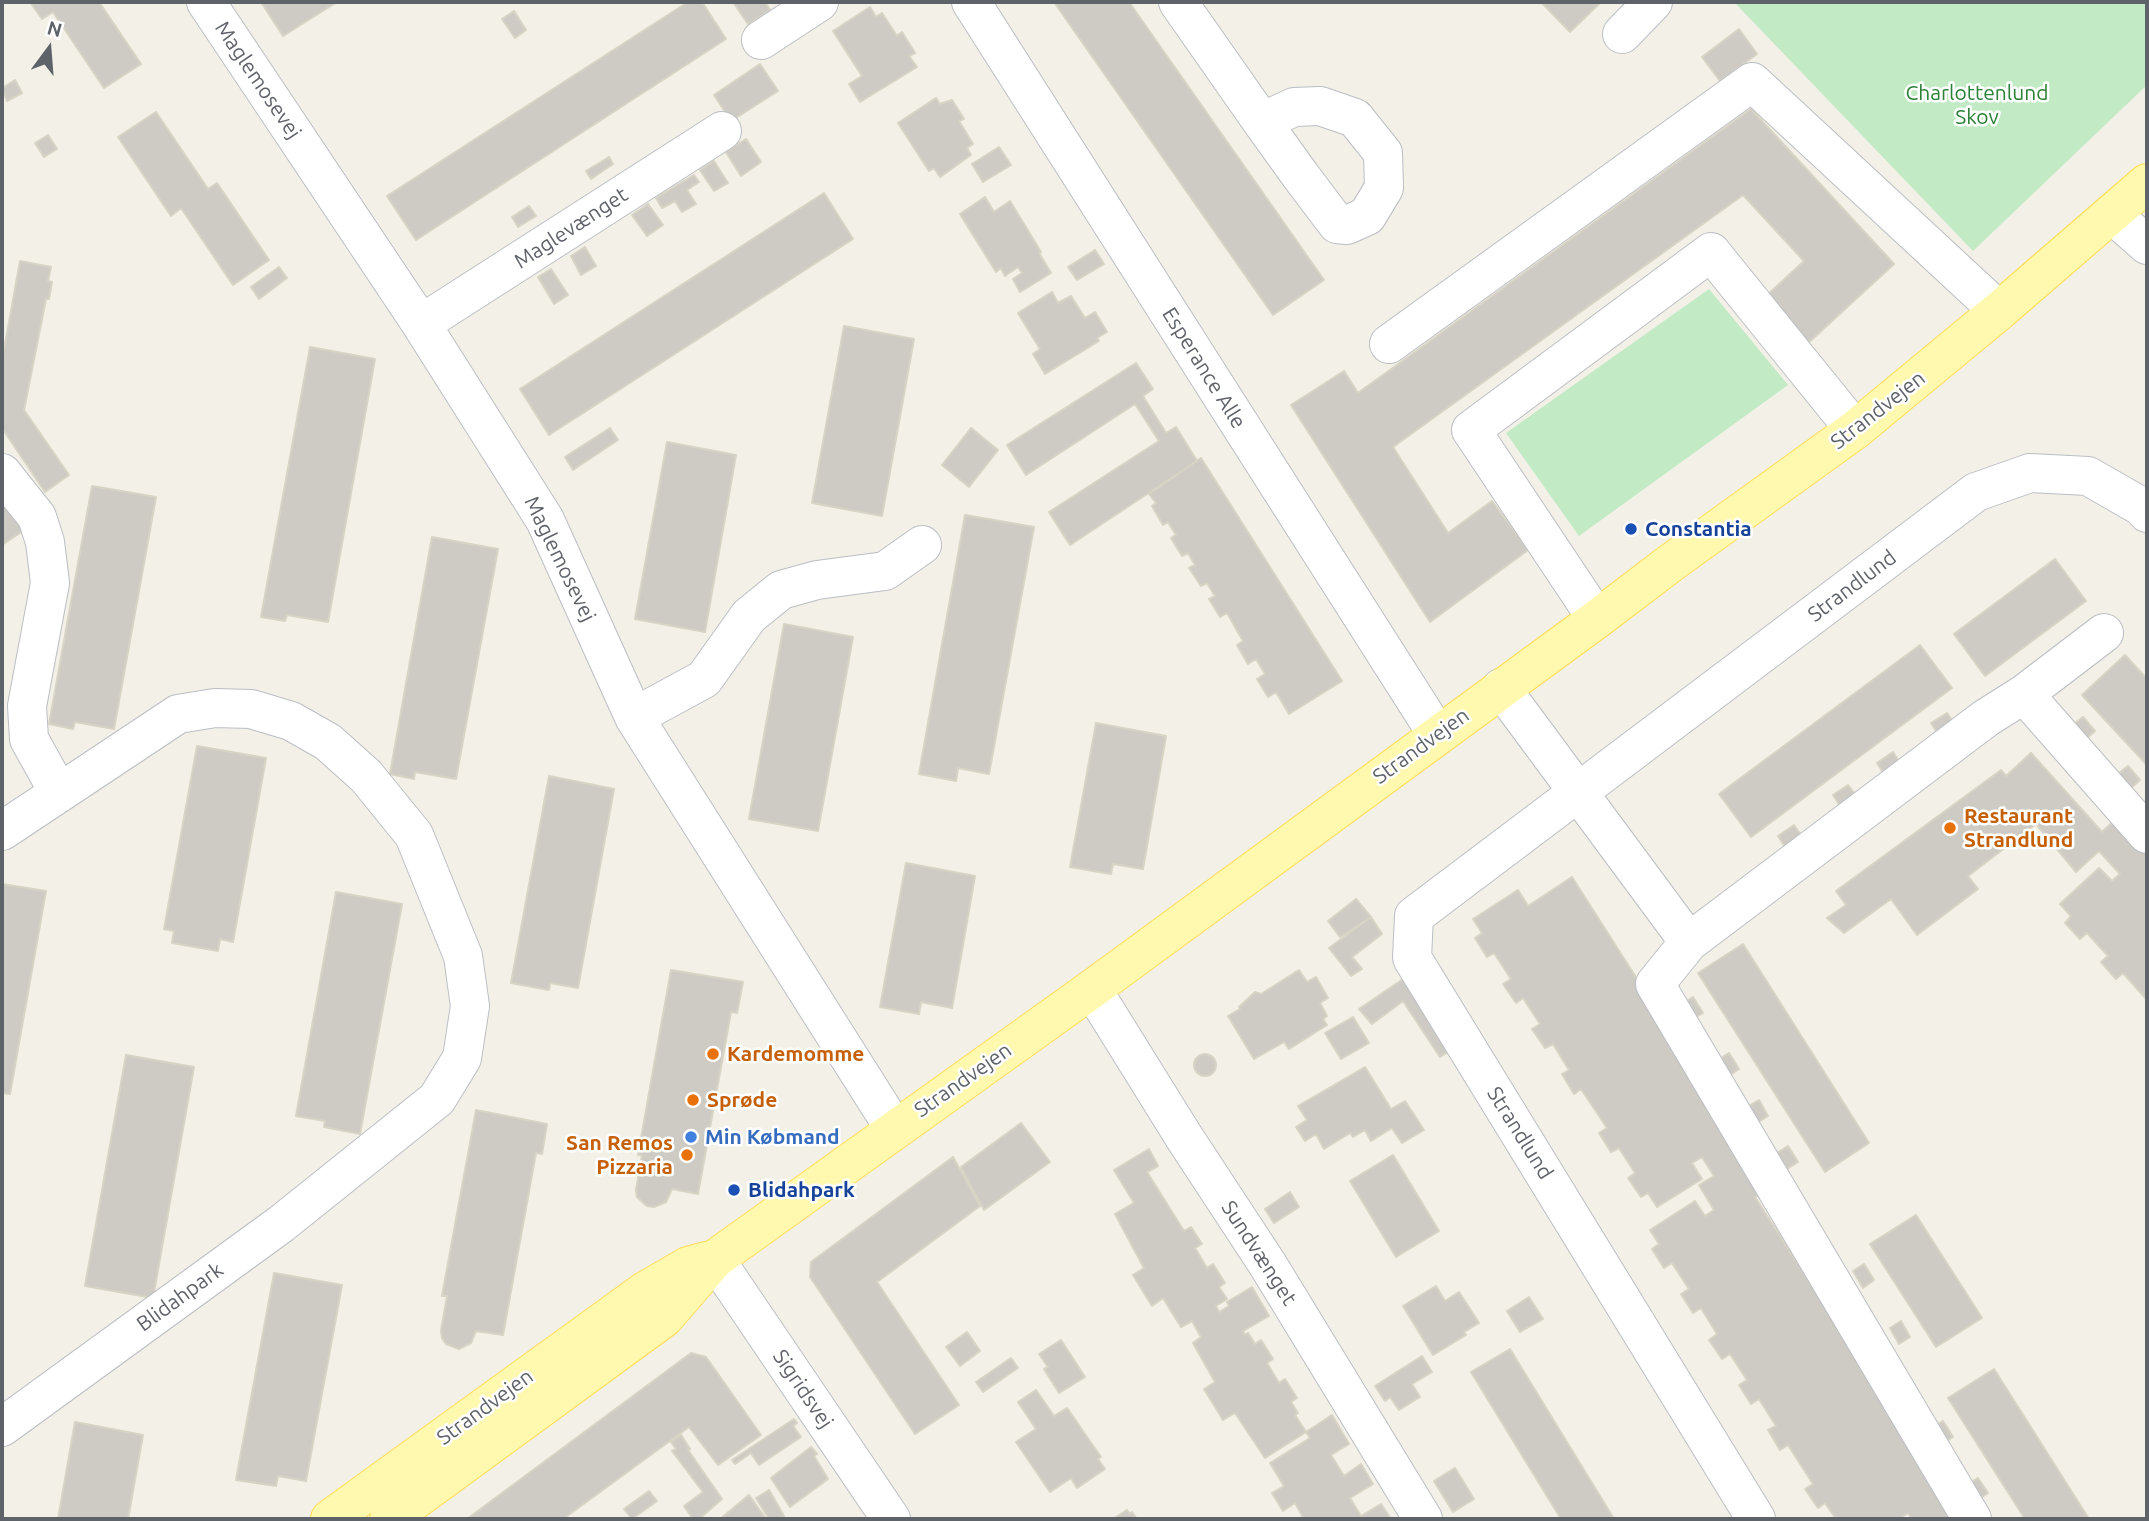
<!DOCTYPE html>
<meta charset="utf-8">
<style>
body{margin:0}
#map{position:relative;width:2149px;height:1521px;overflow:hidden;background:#f2f0e7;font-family:Ubuntu,sans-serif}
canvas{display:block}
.frame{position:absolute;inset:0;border:4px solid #5e6269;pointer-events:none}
.north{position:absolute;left:14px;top:14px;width:70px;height:70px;-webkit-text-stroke:5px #fff;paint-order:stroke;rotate:16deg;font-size:19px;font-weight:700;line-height:28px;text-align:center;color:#5e6269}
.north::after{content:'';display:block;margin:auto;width:24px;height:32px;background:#5e6269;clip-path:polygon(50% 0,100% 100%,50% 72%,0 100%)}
</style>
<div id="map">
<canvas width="2149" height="1521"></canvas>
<div class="frame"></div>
<div class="north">N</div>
</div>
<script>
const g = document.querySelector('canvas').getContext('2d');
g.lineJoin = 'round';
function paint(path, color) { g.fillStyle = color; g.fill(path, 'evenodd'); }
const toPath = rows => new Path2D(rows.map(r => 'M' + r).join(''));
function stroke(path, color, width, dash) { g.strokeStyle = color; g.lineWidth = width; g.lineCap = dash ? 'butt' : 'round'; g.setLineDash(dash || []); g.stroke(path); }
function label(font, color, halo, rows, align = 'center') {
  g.font = font + ' Ubuntu,sans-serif'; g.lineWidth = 5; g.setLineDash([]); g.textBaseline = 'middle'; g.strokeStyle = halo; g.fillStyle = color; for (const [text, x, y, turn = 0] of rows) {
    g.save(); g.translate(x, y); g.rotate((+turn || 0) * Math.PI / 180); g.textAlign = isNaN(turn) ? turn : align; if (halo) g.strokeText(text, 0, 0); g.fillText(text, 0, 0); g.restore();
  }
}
const green = toPath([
 [1734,2,2147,2,2147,85,1973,251],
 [1709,289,1788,385,1579,536,1506,433]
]);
const building = toPath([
 [30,2,99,2,141,64,104,88,53,12,42,19,30,2],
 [261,2,337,2,283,36,261,2],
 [688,2,702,2,726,39,416,240,387,196,688,2],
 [733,2,765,2,770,10,748,24,733,2],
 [1054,2,1129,2,1324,280,1273,315,1054,2],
 [1541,2,1601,2,1570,32,1541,2],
 [870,7,876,17,882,13,897,36,902,32,915,53,909,56,917,67,860,102,849,84,862,76,833,31,870,7],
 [514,11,526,30,515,38,502,19,514,11],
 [1739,29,1757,54,1720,81,1702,57,1739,29],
 [760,64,778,91,731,121,714,95,760,64],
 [15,80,22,93,7,101,2,88,15,80],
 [936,98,940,104,952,100,964,119,959,121,973,144,967,148,971,155,940,177,934,168,929,171,898,123,936,98],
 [1751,109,1894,264,1806,345,1763,299,1804,261,1743,195,1393,447,1448,533,1492,501,1528,550,1430,622,1291,405,1344,371,1358,393,1751,109],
 [156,112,208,189,217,183,269,260,233,285,181,208,171,216,118,137,156,112],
 [48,135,57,149,44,157,35,143,48,135],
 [746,139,761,162,741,176,726,152,746,139],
 [999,147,1011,165,983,182,972,164,999,147],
 [609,157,613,164,591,179,586,171,609,157],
 [714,161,728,183,714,191,700,170,714,161],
 [694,175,699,182,687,190,696,204,682,212,675,201,662,208,656,198,694,175],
 [824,193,853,239,549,435,520,389,824,193],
 [985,197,994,212,1010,201,1041,252,1039,253,1051,273,1020,292,1013,279,1022,273,1018,267,1005,276,1001,268,996,272,960,214,985,197],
 [648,204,663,225,647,236,632,215,648,204],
 [529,206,536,216,518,227,512,217,529,206],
 [585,247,596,266,581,275,571,256,585,247],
 [1095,250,1104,264,1077,280,1068,267,1095,250],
 [20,261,51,267,48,281,52,282,49,299,46,299,24,410,69,475,45,492,2,428,2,361,20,261],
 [279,267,287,278,259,299,251,287,279,267],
 [551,269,568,295,554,304,538,277,551,269],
 [1052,292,1058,303,1071,296,1085,318,1095,312,1107,332,1097,338,1099,341,1045,374,1033,354,1040,349,1018,313,1052,292],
 [844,326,914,339,882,516,812,503,844,326],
 [310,347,375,359,328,622,287,615,285,621,261,617,310,347],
 [1136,363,1153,389,1143,396,1166,433,1176,427,1197,461,1070,545,1049,512,1159,441,1135,404,1026,475,1007,445,1136,363],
 [610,428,618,440,573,470,565,457,610,428],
 [971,428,998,450,969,487,942,465,971,428],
 [667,442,736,455,705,632,635,619,667,442],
 [1201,458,1342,681,1289,714,1276,692,1268,697,1257,679,1265,674,1256,659,1248,664,1237,645,1243,641,1227,613,1220,617,1209,599,1215,596,1207,583,1201,586,1189,568,1195,565,1188,553,1182,556,1171,538,1176,535,1168,522,1163,525,1152,506,1156,503,1149,494,1201,458],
 [92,486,156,497,114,729,75,722,73,729,49,724,92,486],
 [2,498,23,531,2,545,2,498],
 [965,515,1034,527,989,774,958,768,956,781,919,774,965,515],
 [432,537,498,549,456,779,415,772,414,779,390,774,432,537],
 [2055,559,2086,601,1985,676,1954,634,2055,559],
 [784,624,853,637,818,831,749,819,784,624],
 [1920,645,1952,688,1751,837,1719,794,1920,645],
 [2125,655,2147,679,2147,765,2082,695,2125,655],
 [1947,713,1954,723,1938,734,1931,723,1947,713],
 [2083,717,2095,731,2086,739,2073,725,2083,717],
 [1096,723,1166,736,1143,869,1113,864,1111,874,1070,867,1096,723],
 [197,746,266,758,233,942,220,939,218,951,172,943,174,931,164,929,197,746],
 [1893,752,1900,763,1884,774,1877,763,1893,752],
 [2031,753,2102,832,2121,814,2147,843,2147,1000,2123,973,2116,979,2101,962,2108,956,2087,933,2080,939,2065,923,2071,916,2060,904,2099,868,2112,881,2120,874,2099,851,2076,872,2036,824,1968,876,1978,889,1917,935,1891,899,1844,933,1827,918,1846,905,1836,891,2001,770,2006,776,2031,753],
 [2128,766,2140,780,2131,788,2118,774,2128,766],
 [549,776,614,789,578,988,550,983,549,990,511,983,549,776],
 [1848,785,1856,795,1840,806,1833,795,1848,785],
 [1794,825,1801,835,1785,847,1778,836,1794,825],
 [906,863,975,876,952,1008,921,1002,919,1014,880,1007,906,863],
 [1572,877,1771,1189,1755,1197,1961,1519,1912,1519,1908,1513,1899,1519,1836,1519,1825,1503,1818,1508,1805,1489,1813,1484,1788,1445,1780,1450,1768,1430,1776,1426,1759,1399,1751,1404,1739,1385,1747,1380,1730,1354,1722,1359,1709,1340,1717,1334,1701,1308,1693,1313,1681,1294,1689,1289,1672,1263,1664,1268,1652,1249,1659,1244,1650,1230,1695,1201,1705,1216,1714,1210,1699,1185,1714,1176,1702,1157,1692,1163,1702,1179,1657,1207,1648,1193,1641,1197,1628,1178,1635,1173,1619,1148,1611,1152,1599,1133,1607,1128,1581,1089,1574,1094,1562,1074,1569,1070,1553,1044,1545,1048,1532,1029,1540,1024,1523,998,1516,1003,1503,984,1511,979,1494,953,1487,957,1475,938,1482,933,1473,919,1518,890,1528,906,1572,877],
 [2,884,46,891,10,1094,2,1093,2,884],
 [336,892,402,904,360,1134,324,1127,325,1121,296,1116,336,892],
 [1356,899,1371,917,1340,937,1328,921,1356,899],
 [1371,917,1382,934,1352,957,1362,969,1351,976,1329,948,1371,917],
 [1743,944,1869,1143,1825,1172,1698,973,1743,944],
 [671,970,743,982,737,1013,731,1012,698,1194,672,1189,666,1202,654,1207,647,1206,637,1197,636,1190,642,1155,638,1155,671,970],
 [1299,970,1307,982,1316,977,1328,998,1320,1003,1327,1016,1323,1019,1327,1025,1289,1049,1284,1042,1254,1059,1228,1016,1240,1009,1239,1007,1255,992,1261,994,1299,970],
 [1409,975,1453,1049,1440,1057,1403,1001,1372,1024,1359,1009,1409,975],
 [1693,997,1703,1013,1691,1020,1682,1004,1693,997],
 [1353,1017,1369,1043,1341,1059,1325,1033,1353,1017],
 [1729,1053,1739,1069,1727,1077,1718,1060,1729,1053],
 '1194 1065a11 11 0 1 1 22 0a11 11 0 1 1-22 0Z',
 [126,1055,194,1067,153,1298,85,1286,126,1055],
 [1365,1067,1391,1109,1405,1101,1424,1130,1402,1143,1392,1128,1371,1141,1365,1130,1353,1137,1350,1133,1324,1149,1316,1134,1305,1141,1296,1127,1307,1120,1298,1106,1365,1067],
 [1759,1100,1768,1116,1757,1123,1747,1107,1759,1100],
 [476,1110,547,1124,542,1154,536,1153,503,1335,476,1331,471,1343,459,1349,446,1344,442,1338,441,1331,447,1296,442,1296,476,1110],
 [1021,1123,1050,1162,984,1210,961,1167,1021,1123],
 [1788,1146,1798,1162,1787,1169,1777,1153,1788,1146],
 [1149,1149,1158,1166,1147,1172,1184,1231,1191,1227,1202,1244,1195,1248,1207,1268,1213,1264,1225,1283,1219,1287,1227,1299,1216,1306,1219,1312,1229,1306,1227,1302,1252,1287,1269,1316,1243,1331,1245,1335,1248,1333,1255,1344,1261,1340,1273,1359,1267,1363,1279,1383,1285,1379,1297,1398,1291,1402,1298,1413,1295,1415,1306,1432,1265,1458,1235,1413,1223,1420,1204,1389,1215,1382,1193,1343,1201,1337,1192,1321,1181,1327,1163,1298,1152,1306,1133,1275,1144,1268,1115,1214,1134,1203,1114,1170,1149,1149],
 [1393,1155,1439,1231,1396,1257,1350,1181,1393,1155],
 [953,1157,980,1206,877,1282,959,1405,915,1434,810,1277,811,1262,953,1157],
 [1290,1192,1299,1207,1274,1223,1265,1209,1290,1192],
 [1916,1215,1982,1318,1936,1347,1870,1244,1916,1215],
 [1864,1264,1874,1280,1863,1288,1853,1271,1864,1264],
 [274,1273,342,1285,306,1481,278,1476,276,1486,236,1480,274,1273],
 [1436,1286,1445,1301,1459,1292,1479,1323,1464,1332,1466,1335,1433,1355,1403,1306,1436,1286],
 [1529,1297,1543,1319,1520,1332,1507,1311,1529,1297],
 [1901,1321,1910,1337,1899,1344,1890,1328,1901,1321],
 [967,1332,980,1351,960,1366,946,1347,967,1332],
 [1061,1340,1085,1377,1059,1393,1044,1369,1048,1367,1039,1354,1061,1340],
 [1510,1349,1614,1519,1561,1519,1471,1372,1510,1349],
 [691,1353,706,1357,761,1435,718,1465,689,1427,563,1519,467,1519,691,1353],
 [1422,1356,1432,1372,1412,1384,1420,1397,1399,1410,1390,1397,1385,1401,1375,1386,1422,1356],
 [1011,1358,1018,1368,983,1392,976,1382,1011,1358],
 [1994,1369,2089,1519,2025,1519,1948,1398,1994,1369],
 [1036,1390,1054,1416,1067,1408,1101,1457,1098,1459,1105,1469,1077,1488,1071,1478,1050,1492,1016,1442,1036,1429,1018,1402,1036,1390],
 [1332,1415,1349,1444,1331,1455,1344,1476,1361,1464,1373,1484,1350,1498,1361,1516,1381,1504,1391,1519,1304,1519,1295,1503,1283,1511,1272,1493,1284,1486,1270,1463,1310,1438,1306,1432,1332,1415],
 [794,1419,797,1423,793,1426,801,1437,759,1465,751,1453,735,1464,732,1460,794,1419],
 [1943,1421,1953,1437,1942,1444,1932,1428,1943,1421],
 [75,1422,143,1435,128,1519,58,1519,75,1422],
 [681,1435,690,1449,688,1450,722,1499,699,1519,693,1519,684,1506,703,1492,672,1451,676,1449,671,1442,681,1435],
 [811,1447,817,1454,814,1456,828,1479,790,1507,771,1478,811,1447],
 [1455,1468,1474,1499,1453,1512,1434,1481,1455,1468],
 [1978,1478,1988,1493,1978,1500,1968,1484,1978,1478],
 [769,1490,784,1516,780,1519,769,1519,756,1498,769,1490],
 [649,1491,657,1501,632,1519,624,1509,649,1491],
 [749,1495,766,1519,720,1519,749,1495],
 [1127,1510,1130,1514,1132,1512,1137,1519,1113,1519,1127,1510]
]);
const minor = toPath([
 [206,2,421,324,545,520,634,717,894,1128],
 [971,2,1437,734],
 [1178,2,1262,122,1300,175,1337,224,1347,225,1367,216,1384,188,1383,153,1355,118,1320,106,1294,107,1262,122],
 [1622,34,1653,2],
 [761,40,819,2],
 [2113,215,2147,245],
 [421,324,722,131],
 [1389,344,1752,82,1999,311],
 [2,473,37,517,45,542,50,583,27,706,29,739,59,793],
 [1597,619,1471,430,1711,252,1855,430],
 [1501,688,1689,942,1986,718,2024,694,2147,834],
 [2024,694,2104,633],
 [634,717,704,679,749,616,781,590,817,580,885,571,922,545],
 [2,831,178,714,215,708,251,709,291,721,328,742,366,776,414,835,463,956,470,1006,462,1058,437,1099,281,1224,2,1427],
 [1689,942,1655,984,1972,1519],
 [1092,989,1184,1137,1268,1265,1423,1519],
 [715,1259,891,1519],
 [1756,1519,1412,958,1414,916,1976,492,2030,473,2088,476,2142,507,2147,513]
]);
const major = toPath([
 [330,1519,645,1291,688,1266,706,1261],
 [389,1519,664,1318,715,1259,1092,989,1597,619,1672,562,1855,430,1999,311,2147,183]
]);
const markers = [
 [1631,529,7,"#1a4fb4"],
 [1950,828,7,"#e8710a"],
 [713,1054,7,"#e8710a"],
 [693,1100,7,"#e8710a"],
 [691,1137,7,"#3f7fe0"],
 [687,1155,7,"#e8710a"],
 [734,1190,7,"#1a4fb4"]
];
const streetNames = [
 ["Maglemosevej",258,80,56],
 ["Maglevænget",571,228,-33],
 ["Esperance Alle",1204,368,58],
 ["Strandvejen",1878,410,-38],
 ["Maglemosevej",560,559,64],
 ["Strandlund",1852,586,-37],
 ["Strandvejen",1421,746,-36],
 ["Strandvejen",963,1080,-35],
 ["Strandlund",1520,1133,58],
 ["Sundvænget",1259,1253,57],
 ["Blidahpark",180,1297,-36],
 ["Sigridsvej",803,1389,56],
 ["Strandvejen",485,1407,-36]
];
const parkNames = [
 ["Charlottenlund",1977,93],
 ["Skov",1977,117]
];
const transitNames = [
 ["Constantia",1645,529],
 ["Blidahpark",748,1190]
];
const foodNames = [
 ["Restaurant",1964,816],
 ["Strandlund",1964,840],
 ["Kardemomme",727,1054],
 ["Sprøde",707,1100],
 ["San Remos",673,1143,"right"],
 ["Pizzaria",673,1167,"right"]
];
const shopNames = [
 ["Min Købmand",705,1137]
];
paint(green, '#c2ebc5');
paint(building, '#cdcbc4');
stroke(building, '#d7d3c5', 2);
stroke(minor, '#bbbec3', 40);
stroke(major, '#ffdd53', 40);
stroke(minor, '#fff', 38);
stroke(major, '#fff9af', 38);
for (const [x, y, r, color] of markers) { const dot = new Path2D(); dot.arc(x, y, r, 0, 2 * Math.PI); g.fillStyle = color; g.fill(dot); stroke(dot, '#fff', 2.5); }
label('21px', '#5e6269', '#fff', streetNames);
label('21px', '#2b8137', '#fff', parkNames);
label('bold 21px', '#164399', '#fff', transitNames, 'left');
label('bold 21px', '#c56008', '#fff', foodNames, 'left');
label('bold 21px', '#366cbe', '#fff', shopNames, 'left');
</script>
